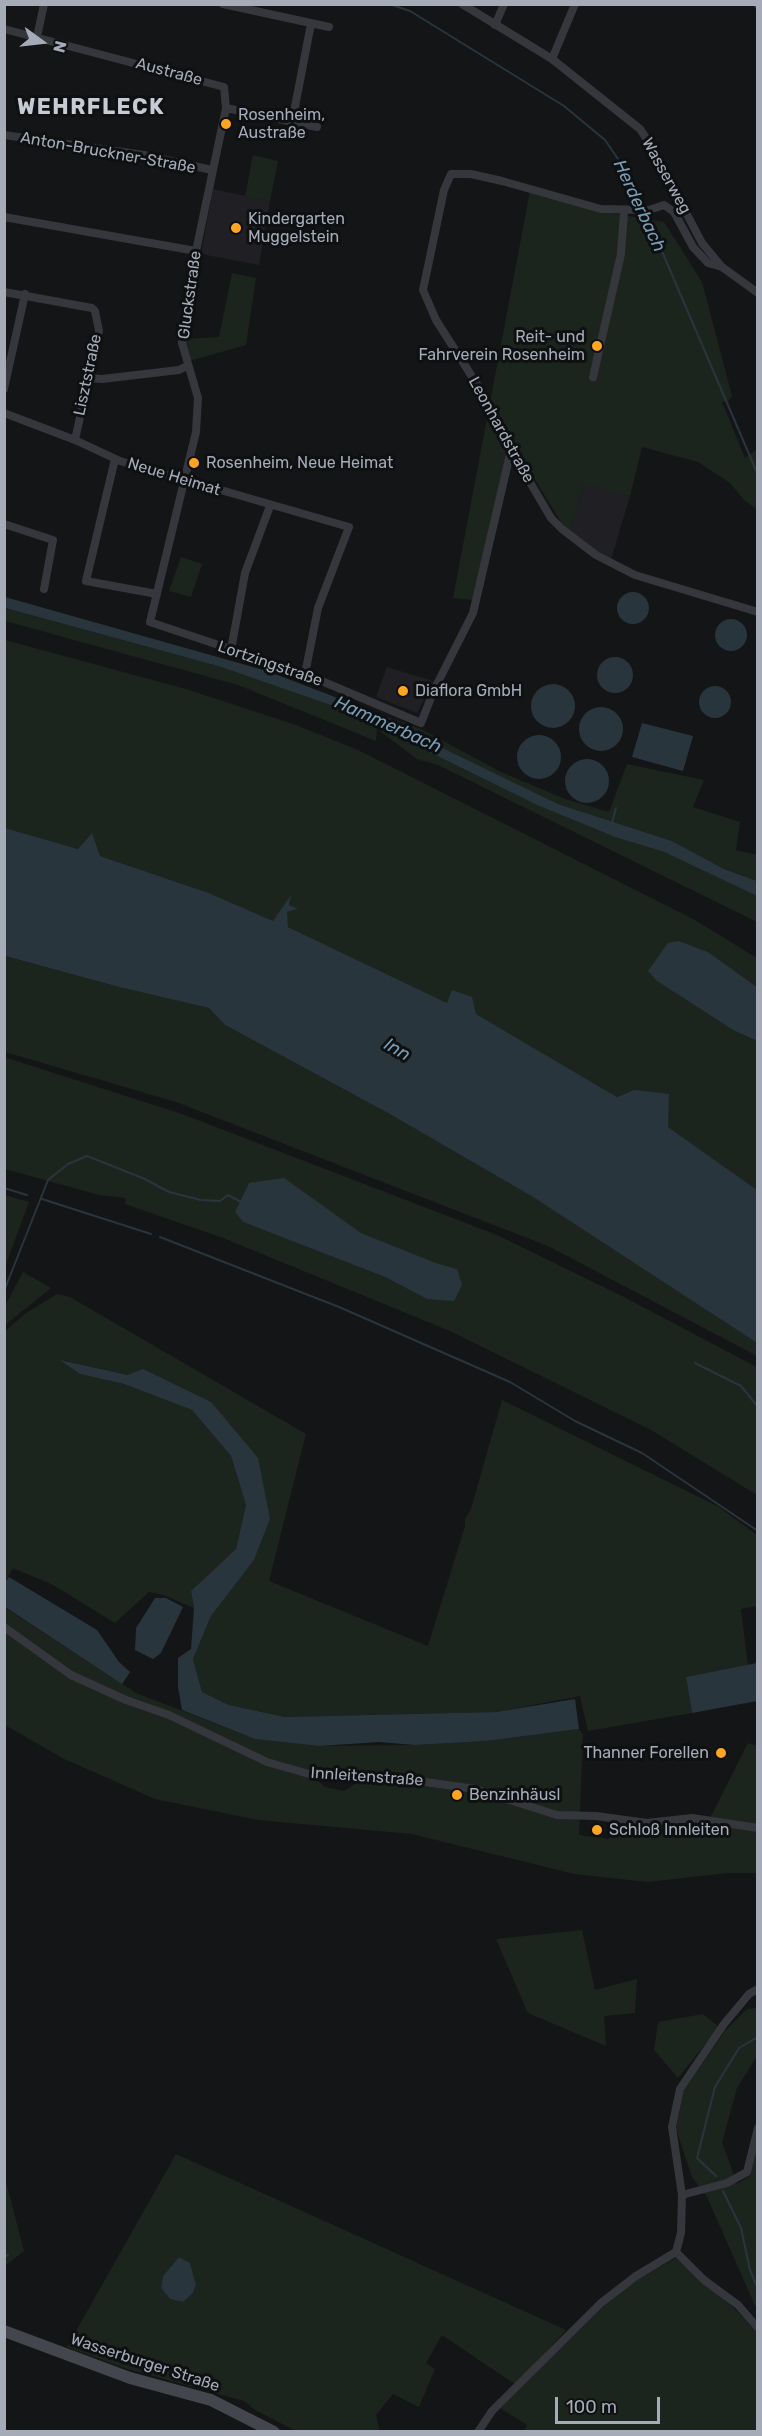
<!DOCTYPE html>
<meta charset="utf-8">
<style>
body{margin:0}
#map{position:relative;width:762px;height:2436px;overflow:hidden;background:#141517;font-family:Rubik,sans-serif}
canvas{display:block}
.frame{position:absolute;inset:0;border:6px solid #a5acb8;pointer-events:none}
.north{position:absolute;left:12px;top:12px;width:60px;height:60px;-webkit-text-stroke:4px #0f1012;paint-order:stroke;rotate:105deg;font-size:16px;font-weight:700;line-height:24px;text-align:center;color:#a5acb8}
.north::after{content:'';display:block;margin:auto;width:21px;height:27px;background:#a5acb8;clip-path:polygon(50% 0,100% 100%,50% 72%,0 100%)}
.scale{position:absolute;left:555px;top:2397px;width:105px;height:27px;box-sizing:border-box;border:3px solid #a5acb8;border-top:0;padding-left:8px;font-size:18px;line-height:21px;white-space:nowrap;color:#a5acb8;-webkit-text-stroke:4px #0f1012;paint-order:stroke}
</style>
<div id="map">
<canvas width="762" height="2436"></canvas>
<div class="frame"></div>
<div class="north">N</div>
<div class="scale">100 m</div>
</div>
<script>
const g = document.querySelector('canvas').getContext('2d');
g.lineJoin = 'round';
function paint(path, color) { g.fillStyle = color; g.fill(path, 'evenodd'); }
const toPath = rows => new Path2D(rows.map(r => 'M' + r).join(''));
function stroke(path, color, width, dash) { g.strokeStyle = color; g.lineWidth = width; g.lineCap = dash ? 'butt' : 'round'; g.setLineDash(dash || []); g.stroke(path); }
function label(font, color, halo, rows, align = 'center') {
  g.font = font + ' Rubik,sans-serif'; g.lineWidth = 6; g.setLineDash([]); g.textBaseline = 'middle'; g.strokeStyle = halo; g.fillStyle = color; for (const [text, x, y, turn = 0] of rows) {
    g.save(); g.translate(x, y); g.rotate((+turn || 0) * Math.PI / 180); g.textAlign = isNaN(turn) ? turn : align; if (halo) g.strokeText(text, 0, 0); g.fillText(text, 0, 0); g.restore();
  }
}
const built = toPath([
 [213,189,270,201,259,265,201,254],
 [583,482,630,496,610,563,570,532],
 [387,667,433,681,417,713,376,697]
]);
const green = toPath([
 [253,155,278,161,270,201,245,196],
 [530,191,598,211,664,222,702,282,732,396,728,401,722,402,745,458,757,449,757,509,745,501,730,483,698,462,642,447,630,496,583,483,570,532,561,522,512,442,472,600,453,598],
 [232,273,256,278,246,345,189,361,185,339,219,337],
 [181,557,202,564,191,597,169,591],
 [4,608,218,666,368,718,417,746,537,805,615,837,664,852,757,896,757,922,438,765,417,759,377,729,376,741,238,685,5,621],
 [5,640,186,689,293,724,358,750,695,920,757,958,757,987,708,952,679,941,657,981,733,1030,757,1041,757,1190,668,1127,634,1090,617,1097,476,1014,447,1003,288,927,286,912,297,909,289,905,290,897,273,921,209,893,100,856,91,834,78,849,5,828],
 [382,715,421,729,501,772,565,799,609,812,627,764,704,780,693,807,740,822,736,850,757,855,757,881,724,869,672,841,558,804,422,738],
 [4,956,119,987,209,1008,225,1025,388,1113,533,1197,757,1343,757,1356,548,1246,176,1102,5,1052],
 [4,1057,182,1114,497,1235,622,1296,751,1364,758,1368,757,1495,651,1430,450,1331,223,1238,125,1204,126,1198,99,1195,5,1169],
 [249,1183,333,1214,361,1233,436,1263,457,1269,427,1299,385,1277,243,1222,235,1212],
 [5,1195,29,1202,5,1267,4,1195],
 [23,1272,51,1288,5,1325,5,1306],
 [57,1294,70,1297,306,1434,269,1581,428,1646,465,1526,465,1519,471,1509,502,1400,719,1507,757,1535,757,1606,741,1609,748,1665,686,1677,692,1713,588,1731,580,1696,496,1712,285,1717,229,1705,202,1692,193,1659,211,1616,254,1560,270,1519,211,1402,128,1375,62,1360,80,1374,124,1384,192,1410,231,1456,246,1505,236,1549,191,1591,194,1608,164,1595,149,1592,115,1623,53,1585,13,1568,5,1582,4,1332,26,1313],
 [4,1607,136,1693,255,1739,319,1746,415,1745,486,1741,579,1729,583,1735,579,1835,608,1839,623,1830,708,1822,748,1743,757,1746,757,1873,727,1873,648,1882,574,1874,412,1834,258,1820,155,1799,62,1758,5,1725],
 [327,1771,354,1773,358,1779,355,1784,344,1791,325,1787,314,1777,315,1772],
 [582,1930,595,1990,637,1979,635,2013,604,2016,606,2046,528,2013,496,1939],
 [757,2008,757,2056,737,2088,722,2142,737,2184,750,2176,757,2144,757,2310,707,2197,692,2177,676,2129,683,2092,725,2031,747,2009],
 [703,2014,719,2027,678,2078,654,2050,658,2022],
 [176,2154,566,2330,516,2385,442,2335,426,2363,435,2369,419,2407,393,2394,376,2415,380,2432,296,2431,255,2410,244,2401,124,2368,67,2347],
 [179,2257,190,2263,196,2285,193,2293,183,2302,170,2299,161,2288,163,2276],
 [5,2178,24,2251,5,2266,4,2266],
 [676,2258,737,2311,757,2333,757,2431,524,2431,527,2425,500,2408,603,2307,638,2279]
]);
const water = toPath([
 '617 608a16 16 0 1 1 32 0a16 16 0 1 1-32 0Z',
 [5,597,267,671,382,715,422,738,558,804,672,841,724,869,757,881,757,896,664,852,615,837,537,805,417,746,368,718,218,666,5,608],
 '715 635a16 16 0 1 1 32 0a16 16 0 1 1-32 0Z',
 '597 675a18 18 0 1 1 36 0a18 18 0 1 1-36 0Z',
 '531 706a22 22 0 1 1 44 0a22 22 0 1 1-44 0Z',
 '699 702a16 16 0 1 1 32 0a16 16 0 1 1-32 0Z',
 '579 729a22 22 0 1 1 44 0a22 22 0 1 1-44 0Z',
 [642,723,693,736,683,771,632,757],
 '517 757a22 22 0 1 1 44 0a22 22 0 1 1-44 0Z',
 '565 781a22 22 0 1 1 44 0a22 22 0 1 1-44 0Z',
 [5,828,78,849,92,833,100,856,209,893,273,921,291,895,289,905,298,909,287,912,288,927,447,1003,452,990,472,997,476,1014,617,1097,634,1090,669,1094,668,1127,757,1190,757,1343,533,1197,388,1113,225,1025,209,1008,119,987,5,956],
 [679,941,708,952,757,987,757,1041,733,1030,657,981,648,971,668,943],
 [284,1178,361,1233,436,1263,457,1269,462,1285,454,1301,427,1299,385,1277,243,1222,235,1212,249,1183],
 [60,1360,128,1375,143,1369,211,1402,258,1458,270,1519,254,1560,211,1616,193,1659,202,1692,229,1705,285,1717,496,1712,575,1699,579,1729,486,1741,415,1745,379,1742,319,1746,255,1739,182,1710,178,1687,178,1658,191,1649,194,1608,191,1591,236,1549,246,1505,231,1456,192,1410,124,1384,80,1374],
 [9,1577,97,1630,119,1662,130,1672,122,1684,5,1607,5,1582],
 [155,1598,166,1598,183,1607,161,1653,153,1659,135,1650,136,1628],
 [757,1663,757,1701,692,1713,686,1677],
 [179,2257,190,2263,196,2285,193,2293,183,2302,170,2299,161,2288,163,2276]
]);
const stream = toPath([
 [389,4,410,11,564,106,605,140,627,172,643,207],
 [645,212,758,475],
 [612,823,616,808],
 [4,1188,27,1195],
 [42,1199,151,1234],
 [160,1237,339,1307,510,1382,575,1421,642,1453,758,1531],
 [4,1291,48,1180,68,1164,87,1156,145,1179,169,1192,201,1200,220,1201,228,1195,241,1202],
 [695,1363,741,1386,758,1407],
 [716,2176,697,2158,715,2087,739,2048,758,2037],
 [723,2191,741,2228,750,2270,758,2289],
 [4,2257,8,2255]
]);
const minor = toPath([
 [223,4,329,27],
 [462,4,552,59,640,129,650,144,702,243,722,267,758,293],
 [757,4,758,5],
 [495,25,504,4],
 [4,29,224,87,226,108,196,251,182,343,198,398,196,432,150,622,305,674,421,723,434,690,473,613,511,450],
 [37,37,44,4],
 [552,59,575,4],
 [226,108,317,127],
 [292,122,311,24],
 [4,135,144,155,212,170],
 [4,217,196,251],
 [722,267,708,263,693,247,674,212,664,205,649,210,601,209,502,181,471,174,451,174,444,190,423,290,436,320,478,386,511,450,551,518,562,529,596,555,635,575,758,612],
 [4,292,92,308,95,311,99,331,75,440],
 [593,377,621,254,624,211],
 [90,378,102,379,179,370,187,366],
 [4,389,25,294],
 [4,413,75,440,120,461,349,527,318,608,305,674],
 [115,459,86,581,157,594],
 [4,524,53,540,44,589],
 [231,650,245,573,270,506],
 [4,1627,71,1675,126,1700,169,1715,267,1762,309,1774,339,1778,390,1777,475,1789,557,1815,596,1816,647,1823,692,1818,758,1828],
 [682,2195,727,2183,747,2172,758,2128],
 [676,2252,704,2280,738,2305,758,2328],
 [478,2432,492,2411,601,2303,636,2276,676,2252,681,2233,682,2195,672,2127,680,2089,724,2024,749,1994,758,1989]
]);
const secondary = toPath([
 [4,2331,130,2378,211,2400,274,2432]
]);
const markers = [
 [226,124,6,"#ffa524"],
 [236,228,6,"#ffa524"],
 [597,346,6,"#ffa524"],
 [194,463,6,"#ffa524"],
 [403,691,6,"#ffa524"],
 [721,1753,6,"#ffa524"],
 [457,1795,6,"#ffa524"],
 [597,1830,6,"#ffa524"]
];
const streetNames = [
 ["Austraße",169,72,15],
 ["Anton-Bruckner-Straße",108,153,10],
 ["Wasserweg",666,176,61],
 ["Gluckstraße",190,295,-82],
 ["Lisztstraße",88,375,-78],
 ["Leonhardstraße",501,430,61],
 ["Neue Heimat",174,477,17],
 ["Lortzingstraße",270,664,19],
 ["Innleitenstraße",367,1777,4],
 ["Wasserburger Straße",145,2363,18]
];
const poiNames = [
 ["Rosenheim,",238,115],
 ["Austraße",238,133],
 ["Kindergarten",248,219],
 ["Muggelstein",248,237],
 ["Reit- und",585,337,"right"],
 ["Fahrverein Rosenheim",585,355,"right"],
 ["Rosenheim, Neue Heimat",206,463],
 ["Diaflora GmbH",415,691],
 ["Thanner Forellen",709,1753,"right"],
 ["Benzinhäusl",469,1795],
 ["Schloß Innleiten",609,1830]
];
const waterNames = [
 ["Herderbach",639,206,65],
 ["Hammerbach",388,725,24],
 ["Inn",397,1050,30]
];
const districtNames = [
 ["WEHRFLECK",91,108]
];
paint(built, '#202024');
paint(green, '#1c251d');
paint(water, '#29353c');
stroke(stream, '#29353c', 2);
stroke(minor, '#35373c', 8);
stroke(secondary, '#43464c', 12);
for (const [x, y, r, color] of markers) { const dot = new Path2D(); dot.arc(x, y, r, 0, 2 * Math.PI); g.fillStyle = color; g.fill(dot); stroke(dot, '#0f1012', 2); }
label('16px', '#a5acb8', '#0f1012', streetNames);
label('16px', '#a5acb8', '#0f1012', poiNames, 'left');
label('italic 18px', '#789eb7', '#0f1012', waterNames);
g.letterSpacing = '1.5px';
label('bold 22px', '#c6cbd4', '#0f1012', districtNames);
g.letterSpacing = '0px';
</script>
